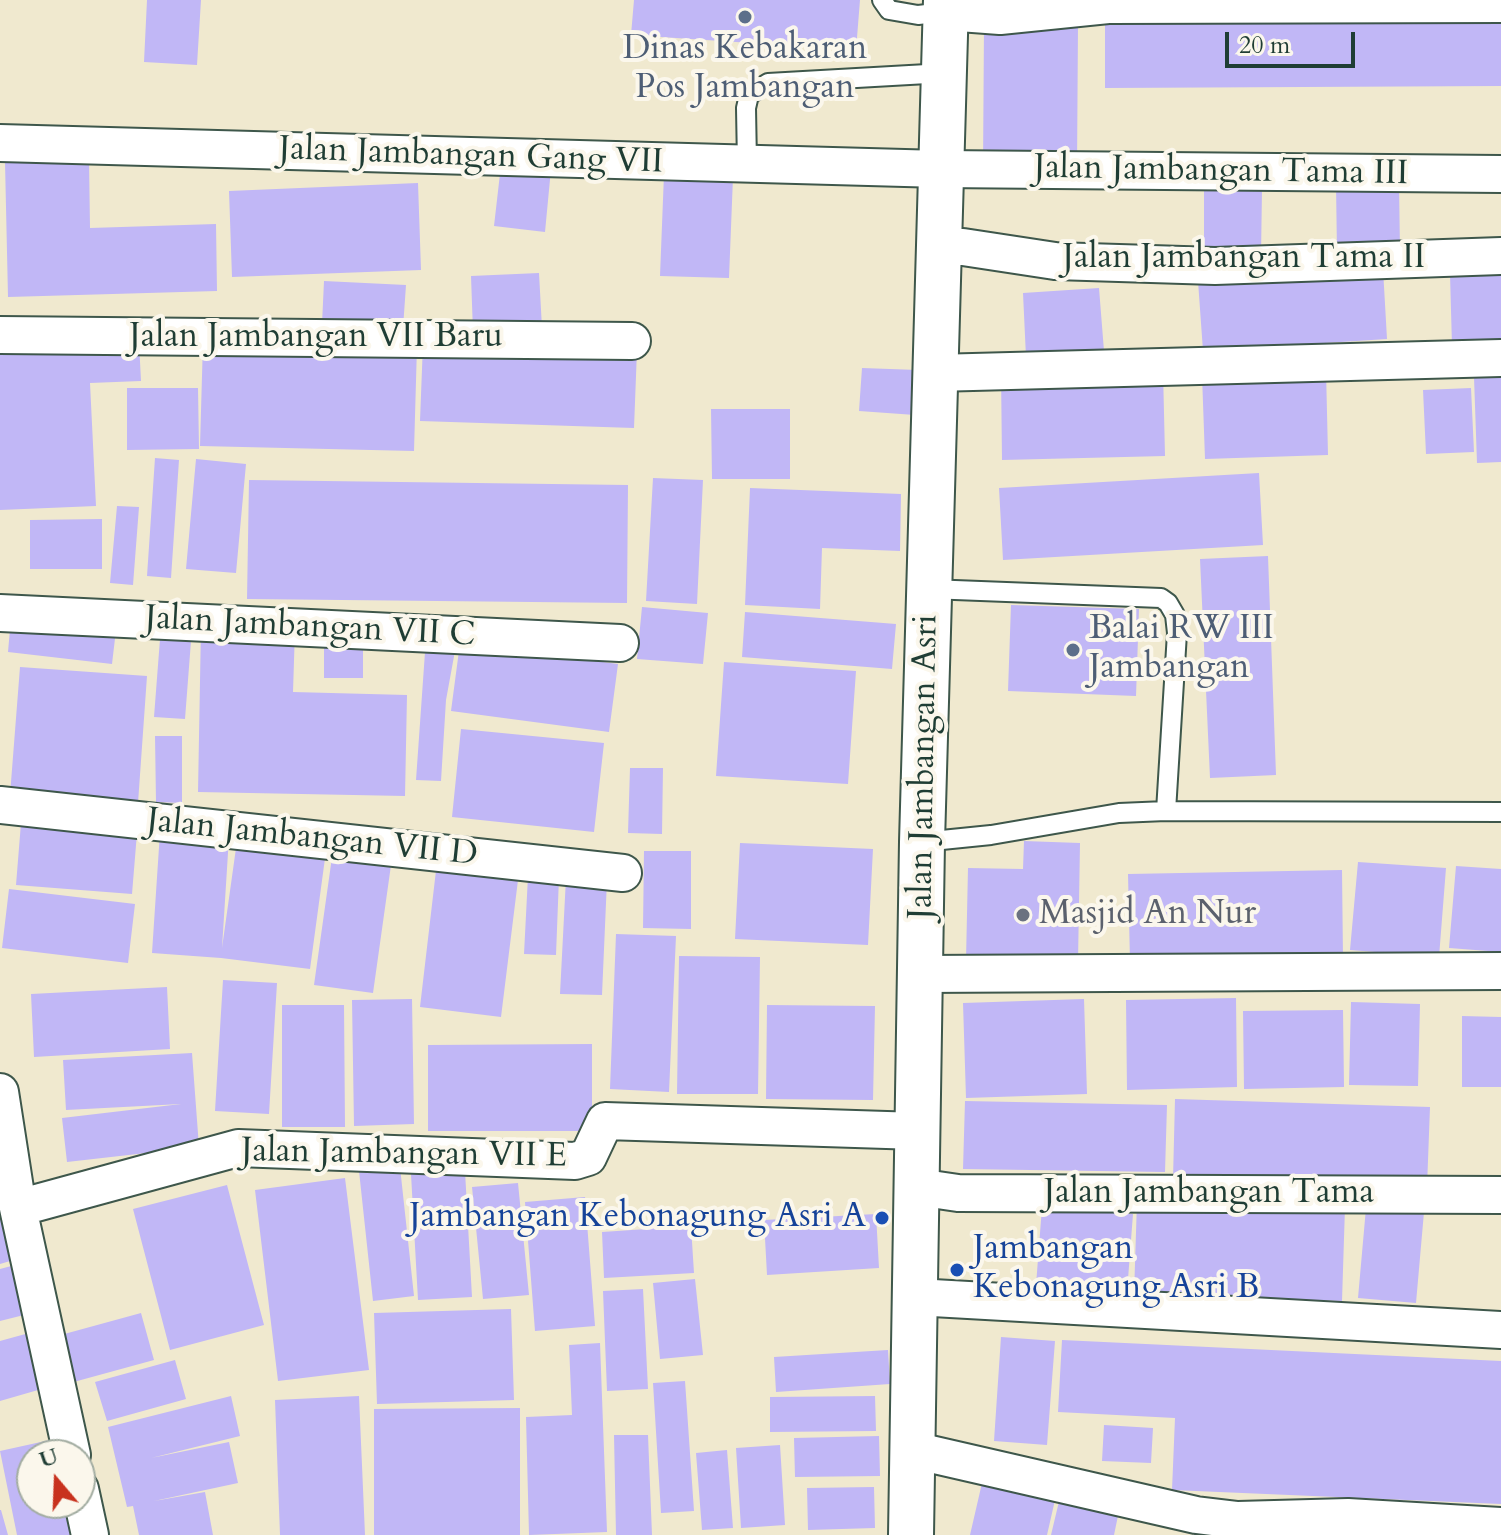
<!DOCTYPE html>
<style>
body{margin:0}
#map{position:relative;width:1501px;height:1535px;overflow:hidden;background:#f0e9cf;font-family:Cardo,serif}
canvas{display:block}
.north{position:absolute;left:16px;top:1439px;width:80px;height:80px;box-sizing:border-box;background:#fbf7ec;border:2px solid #a3ada2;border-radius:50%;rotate:341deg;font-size:22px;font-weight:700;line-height:32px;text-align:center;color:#1f3d34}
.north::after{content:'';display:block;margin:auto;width:28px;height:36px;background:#c8321e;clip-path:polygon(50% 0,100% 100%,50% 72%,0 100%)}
.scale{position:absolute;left:1225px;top:32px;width:130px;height:36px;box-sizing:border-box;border:4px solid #1f3d34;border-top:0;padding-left:10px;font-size:24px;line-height:28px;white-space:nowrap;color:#1f3d34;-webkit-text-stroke:6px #fbf7ec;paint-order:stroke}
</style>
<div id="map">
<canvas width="1501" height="1535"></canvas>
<div class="north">U</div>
<div class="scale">20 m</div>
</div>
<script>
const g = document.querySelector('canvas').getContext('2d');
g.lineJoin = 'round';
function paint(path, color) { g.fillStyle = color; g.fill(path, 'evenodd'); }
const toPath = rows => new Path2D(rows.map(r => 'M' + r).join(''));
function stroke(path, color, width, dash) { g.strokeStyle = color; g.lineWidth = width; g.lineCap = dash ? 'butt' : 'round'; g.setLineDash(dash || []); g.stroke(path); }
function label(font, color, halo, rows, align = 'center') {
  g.font = font + ' Cardo,serif'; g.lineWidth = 8; g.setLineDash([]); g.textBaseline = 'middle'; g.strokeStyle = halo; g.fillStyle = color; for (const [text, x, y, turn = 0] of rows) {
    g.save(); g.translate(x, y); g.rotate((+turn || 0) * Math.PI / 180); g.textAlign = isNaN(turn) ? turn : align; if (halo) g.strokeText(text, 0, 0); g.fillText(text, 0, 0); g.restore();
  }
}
const building = toPath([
 [147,0,201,0,197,65,144,62],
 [634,0,860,0,856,50,631,35],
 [1501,13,1501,86,1105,88,1105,15],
 [984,25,1078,25,1077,168,983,169],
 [89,159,90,228,216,224,217,291,8,297,5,162],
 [501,165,551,169,545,232,494,226],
 [664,174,733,177,729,278,660,276],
 [418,183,421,270,232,277,229,191],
 [1399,183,1400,252,1337,253,1336,184],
 [1204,189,1262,189,1261,256,1204,257],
 [1383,269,1387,339,1203,351,1198,281],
 [1501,272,1501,345,1452,346,1450,274],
 [539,273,542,328,473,332,471,276],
 [324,281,406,285,403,328,322,324],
 [1099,288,1104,351,1026,357,1023,293],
 [203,341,417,346,414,451,200,446],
 [139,342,141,381,90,383,96,506,0,510,0,349],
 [423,343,637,350,634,428,420,421],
 [862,368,918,370,915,415,859,411],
 [1163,370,1165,456,1002,460,1001,373],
 [1326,370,1328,455,1205,459,1202,375],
 [1501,376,1501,462,1477,463,1474,377],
 [127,388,198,388,199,449,127,450],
 [1471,388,1474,452,1426,454,1423,390],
 [711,409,790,409,790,479,712,479],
 [155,458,179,460,171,578,147,576],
 [196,459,246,464,236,573,186,569],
 [1259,473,1263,545,1003,560,999,488],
 [653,478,703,480,697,604,646,601],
 [249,480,628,485,627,603,247,599],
 [750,488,901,494,900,551,822,548,820,609,745,605],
 [117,506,139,507,133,585,110,583],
 [102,519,102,569,30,569,30,520],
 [1268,556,1276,775,1210,778,1200,559],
 [1011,605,1139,609,1136,696,1008,691],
 [642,607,708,613,703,664,637,659],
 [745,612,896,624,892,669,742,657],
 [11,618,116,630,112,664,8,652],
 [161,626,192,628,185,719,154,717],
 [201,626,295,629,293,692,407,695,405,796,198,792],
 [324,632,363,632,363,678,324,678],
 [426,638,457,640,446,700,441,781,416,780],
 [460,643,618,664,609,732,451,711],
 [724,662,856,671,848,784,716,776],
 [20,667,147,676,138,803,10,795],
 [461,729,604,743,594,832,452,817],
 [155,736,182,736,182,803,156,802],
 [630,768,663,768,662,834,628,833],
 [21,823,137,833,132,894,16,885],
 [160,832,229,837,222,948,237,841,326,851,310,969,221,958,152,953],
 [1024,841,1080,843,1078,962,966,960,968,868,1023,869],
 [740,843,873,849,868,945,735,939],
 [333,850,392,858,373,993,314,985],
 [644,851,691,851,691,929,643,928],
 [437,862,519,872,501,1017,420,1007],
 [1358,862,1446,868,1439,957,1350,950],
 [1456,866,1501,869,1501,952,1449,948],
 [1342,870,1343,959,1130,962,1128,874],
 [528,876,559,877,556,955,524,954],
 [566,878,607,880,602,995,560,994],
 [9,889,135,904,128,963,2,948],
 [616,934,676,936,669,1092,610,1089],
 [679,956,760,957,758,1094,677,1094],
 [223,980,277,983,269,1114,215,1111],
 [167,987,170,1049,34,1057,31,994],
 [1236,998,1237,1087,1127,1090,1126,1000],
 [412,999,414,1124,354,1126,352,1000],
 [1084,999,1087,1094,966,1098,963,1003],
 [1351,1002,1420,1004,1418,1086,1349,1085],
 [282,1005,344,1005,345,1127,282,1127],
 [767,1005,875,1006,873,1100,766,1099],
 [1343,1010,1344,1087,1244,1089,1243,1011],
 [1462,1016,1501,1017,1501,1087,1462,1087],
 [592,1044,592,1131,428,1131,428,1045],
 [192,1053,199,1147,67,1162,62,1118,181,1104,66,1110,63,1060],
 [1175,1099,1430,1107,1427,1187,1173,1179],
 [965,1101,1167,1105,1165,1172,963,1169],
 [400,1167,414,1296,373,1301,359,1171],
 [465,1171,472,1297,418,1300,411,1174],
 [345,1178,369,1370,278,1381,255,1190],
 [0,1181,27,1256,0,1264],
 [518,1183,529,1295,483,1299,472,1187],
 [227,1185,264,1325,170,1350,133,1209],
 [585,1197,595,1326,535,1331,525,1202],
 [1137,1201,1345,1207,1342,1301,1134,1295],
 [1042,1207,1133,1214,1126,1305,1035,1298],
 [1366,1208,1424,1212,1416,1303,1358,1298],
 [876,1214,879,1268,767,1275,764,1220],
 [691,1226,694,1273,604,1278,602,1232],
 [15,1265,28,1314,0,1321,0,1269],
 [695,1279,703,1355,660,1359,653,1283],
 [643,1289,648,1389,607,1391,603,1291],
 [511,1309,514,1400,377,1404,374,1313],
 [141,1313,154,1360,70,1383,57,1336],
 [29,1333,45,1388,0,1401,0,1341],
 [1001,1337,1055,1341,1047,1445,994,1441],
 [1062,1340,1501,1361,1501,1504,1172,1490,1175,1418,1058,1412],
 [600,1343,607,1532,529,1535,526,1417,572,1415,569,1345],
 [888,1350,890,1384,776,1392,774,1357],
 [175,1360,186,1399,107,1421,95,1382],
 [685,1381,694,1511,661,1513,653,1383],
 [231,1396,240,1436,151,1458,229,1442,238,1483,154,1501,205,1492,213,1535,139,1535,133,1506,127,1507,108,1427],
 [359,1396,365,1535,280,1535,275,1400],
 [875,1396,876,1431,770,1432,770,1397],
 [520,1408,520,1535,374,1535,374,1409],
 [1104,1425,1153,1428,1151,1463,1102,1461],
 [614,1435,648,1435,652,1535,616,1535],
 [879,1436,880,1476,795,1477,794,1438],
 [50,1440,53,1455,32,1455,32,1503,63,1503,70,1535,17,1535,0,1451],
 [780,1445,785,1525,741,1528,736,1448],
 [727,1450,733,1528,702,1530,696,1453],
 [982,1483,1055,1500,1047,1535,970,1535],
 [874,1487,875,1528,808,1530,807,1488],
 [1061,1493,1120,1506,1114,1535,1051,1535],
 [0,1510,1,1510,8,1535,0,1535]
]);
const service = toPath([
 [882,0,889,10,918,15,945,12],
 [747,164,746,108,749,95,768,83,945,73],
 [929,589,1161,598,1168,603,1175,615,1177,633,1166,811],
 [922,842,991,835,1119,813,1166,811,1501,812]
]);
const minor = toPath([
 [946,12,1000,16,1108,5,1501,4],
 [0,143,941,169,1501,174],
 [939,247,963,247,1055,261,1215,266,1501,256],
 [0,335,632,341],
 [935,373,1501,358],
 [0,613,620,643],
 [0,805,623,873],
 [920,974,1501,971],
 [0,1092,18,1208,72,1455],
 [917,1187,958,1193,1501,1195],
 [18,1208,238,1148,575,1161,588,1157,605,1121,918,1131],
 [915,1297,1501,1330],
 [913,1450,1196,1515,1238,1520,1348,1517,1501,1526],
 [80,1489,90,1535]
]);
const tertiary = toPath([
 [911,1535,922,842,946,0]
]);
const markers = [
 [745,17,8,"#5c6f8a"],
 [1073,650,8,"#5c6f8a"],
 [1023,915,8,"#6b7280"],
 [882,1218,8,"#1a4fb4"],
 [957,1270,8,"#1a4fb4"]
];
const serviceNames = [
 ["Dinas Kebakaran",745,50],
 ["Pos Jambangan",745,89],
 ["Balai RW III",1089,630,"left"],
 ["Jambangan",1089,669,"left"]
];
const streetNames = [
 ["Jalan Jambangan Gang VII",471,157,2],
 ["Jalan Jambangan Tama III",1221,172,1],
 ["Jalan Jambangan Tama II",1244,259],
 ["Jalan Jambangan VII Baru",316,338],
 ["Jalan Jambangan VII C",310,628,3],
 ["Jalan Jambangan Asri",925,767,-89],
 ["Jalan Jambangan VII D",312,839,6],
 ["Jalan Jambangan VII E",404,1155,1],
 ["Jalan Jambangan Tama",1209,1194]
];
const worshipNames = [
 ["Masjid An Nur",1039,915]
];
const transitNames = [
 ["Jambangan Kebonagung Asri A",866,1218],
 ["Jambangan",973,1250,"left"],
 ["Kebonagung Asri B",973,1289,"left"]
];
paint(building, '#c1b7f6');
stroke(service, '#3e574b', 22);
stroke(minor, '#3e574b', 40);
stroke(tertiary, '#3e574b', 48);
stroke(service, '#fff', 18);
stroke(minor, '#fff', 36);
stroke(tertiary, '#fff', 44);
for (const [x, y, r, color] of markers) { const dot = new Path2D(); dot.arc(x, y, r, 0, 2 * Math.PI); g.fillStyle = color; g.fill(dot); stroke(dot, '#fbf7ec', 3); }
label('34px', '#4e5e75', '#fbf7ec', serviceNames);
label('34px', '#1f3d34', '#fbf7ec', streetNames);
label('34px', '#5b616d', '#fbf7ec', worshipNames, 'left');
label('34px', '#164399', '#fbf7ec', transitNames, 'right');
</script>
